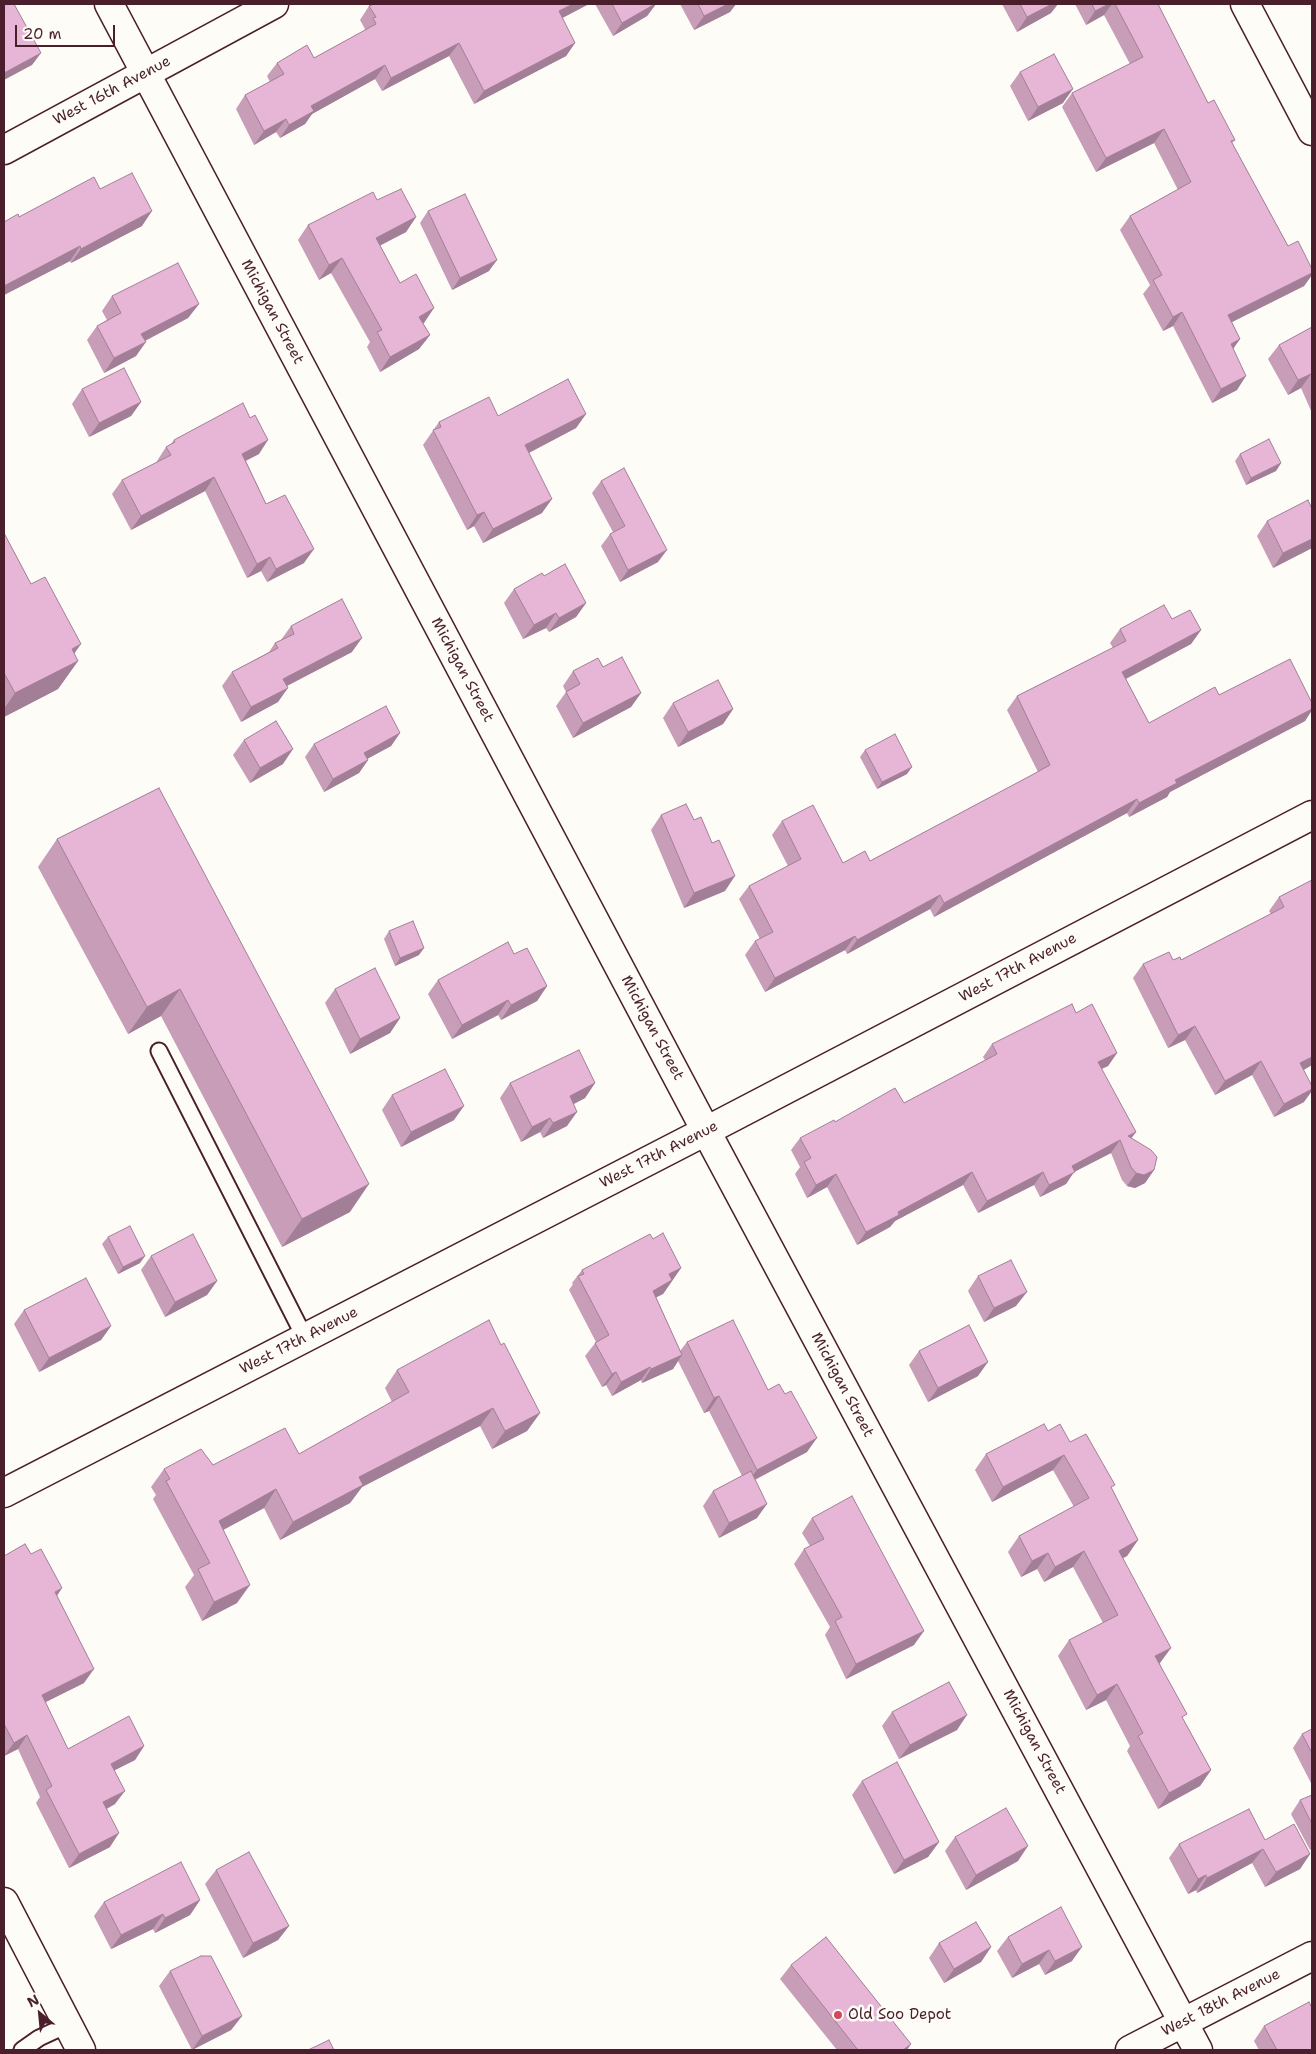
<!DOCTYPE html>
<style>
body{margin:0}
#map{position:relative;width:1316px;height:2054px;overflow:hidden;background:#fdfcf7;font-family:"Shantell Sans",sans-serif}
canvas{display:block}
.frame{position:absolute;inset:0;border:5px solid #4a1f2b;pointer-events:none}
.north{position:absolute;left:15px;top:1989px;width:50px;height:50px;-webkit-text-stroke:4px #fdfcf7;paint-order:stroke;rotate:332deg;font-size:14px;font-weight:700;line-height:20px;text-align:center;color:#4a1f2b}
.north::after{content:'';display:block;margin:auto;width:18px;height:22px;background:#4a1f2b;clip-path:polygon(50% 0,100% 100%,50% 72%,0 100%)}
.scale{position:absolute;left:15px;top:25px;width:100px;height:22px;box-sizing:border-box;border:2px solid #4a1f2b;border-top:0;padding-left:6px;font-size:15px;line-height:18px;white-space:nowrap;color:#4a1f2b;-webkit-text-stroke:4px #fdfcf7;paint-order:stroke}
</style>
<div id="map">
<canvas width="1316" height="2054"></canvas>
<div class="frame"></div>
<div class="north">N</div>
<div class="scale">20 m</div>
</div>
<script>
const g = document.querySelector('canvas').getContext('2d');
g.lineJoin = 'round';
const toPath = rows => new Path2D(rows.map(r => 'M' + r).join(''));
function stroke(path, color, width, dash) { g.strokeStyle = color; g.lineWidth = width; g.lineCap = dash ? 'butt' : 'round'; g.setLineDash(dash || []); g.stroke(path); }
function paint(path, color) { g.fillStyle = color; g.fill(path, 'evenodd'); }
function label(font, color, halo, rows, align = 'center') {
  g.font = font + ' "Shantell Sans",sans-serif'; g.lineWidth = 5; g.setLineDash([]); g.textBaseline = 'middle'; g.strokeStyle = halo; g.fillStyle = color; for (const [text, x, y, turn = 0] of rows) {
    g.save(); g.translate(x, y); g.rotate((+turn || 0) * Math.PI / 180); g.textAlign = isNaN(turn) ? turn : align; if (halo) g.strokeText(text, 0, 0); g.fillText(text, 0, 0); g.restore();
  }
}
const lane = toPath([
 [159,1051,305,1338],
 [22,2050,39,2038,67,2025]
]);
const street = toPath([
 [109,4,706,1131,1198,2050],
 [1245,4,1312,131],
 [4,150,274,4],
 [4,1493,706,1131,1312,815],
 [4,1902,81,2050],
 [1130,2050,1312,1956]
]);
const wall = toPath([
 [374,4,589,4,562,18,575,43,566,56,474,104,449,56,382,91,375,79,312,114,305,124,280,138,276,132,254,145,236,109,245,95,270,82,267,76,277,63,314,58,364,31,365,29,360,20,369,6],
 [595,4,656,4,647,16,613,36],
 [680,4,736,4,730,12,694,30],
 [1002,4,1058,4,1051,13,1017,32],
 [1075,4,1158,4,1208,103,1235,140,1232,143,1288,246,1312,269,1312,275,1304,286,1232,322,1240,339,1233,349,1237,390,1212,403,1173,326,1163,331,1143,294,1150,285,1120,230,1130,216,1178,190,1154,143,1096,172,1062,107,1072,93,1130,64,1104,15,1086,25],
 [1020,72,1063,103,1028,121,1010,86],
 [100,189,142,226,71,263,70,261,4,295,4,222],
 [377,200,416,217,406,232,380,245,400,283,424,323,423,323,430,335,419,349,380,372,367,347,370,342,331,273,319,280,298,240,308,225],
 [428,211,489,271,452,290,420,223],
 [112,296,199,304,188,318,145,341,136,356,104,373,87,340,97,326,107,320,102,311],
 [1312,327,1312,413,1301,388,1288,395,1268,359,1279,345],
 [82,389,141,402,131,416,89,437,72,404],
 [586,414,576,428,529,453,542,513,483,543,474,526,467,530,423,445,439,422,498,416],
 [174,440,259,454,246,461,266,504,304,563,267,582,261,571,247,578,205,491,131,530,112,494,122,480,157,462,157,461,166,447,170,445],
 [1240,454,1281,463,1276,471,1246,485,1235,461],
 [601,481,658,562,620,582,601,546,610,534,613,532,592,493],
 [1312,509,1312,548,1273,568,1257,536,1267,521],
 [4,533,31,584,74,654,78,661,58,689,4,717],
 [544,576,586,603,576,617,549,632,546,628,523,639,504,603,514,589],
 [1172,619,1201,630,1191,644,1126,679,1149,723,1219,695,1312,703,1312,710,1305,721,1170,792,1167,797,1129,817,1127,813,934,917,930,909,847,954,845,950,765,992,745,955,755,941,760,939,739,899,749,886,788,866,772,835,782,821,843,863,870,861,1038,772,1007,710,1017,696,1113,648,1110,643,1120,629],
 [291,626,352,652,287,686,278,702,241,722,222,686,232,672,269,652,275,643,281,640],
 [603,667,641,693,631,707,573,738,556,706,566,692,563,686,573,671],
 [673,703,733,709,723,724,678,747,663,718],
 [400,733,391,746,367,759,368,760,359,773,324,792,305,757,314,744],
 [244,740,283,764,250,783,233,755],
 [865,750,907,774,877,789,860,757],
 [159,788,350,1212,282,1247,161,1016,128,1034,38,867,57,839],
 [661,815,725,891,684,908,651,830],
 [1312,880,1312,1065,1304,1070,1304,1102,1274,1117,1252,1075,1215,1095,1185,1040,1168,1048,1133,978,1143,964,1173,960,1181,960,1271,914,1269,911,1279,897],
 [389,931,419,955,395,966,384,939],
 [514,954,547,986,537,1001,501,1020,498,1015,452,1039,428,994,438,980],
 [335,989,400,1018,390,1033,350,1054,325,1003],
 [1076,1013,1117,1053,1108,1066,1101,1069,1136,1132,1131,1138,1154,1170,1145,1183,1135,1188,1127,1186,1122,1180,1111,1153,1074,1172,1066,1184,1040,1197,1034,1185,978,1213,963,1185,895,1221,890,1227,857,1245,827,1187,807,1198,795,1174,800,1167,791,1150,800,1138,835,1122,904,1103,985,1060,983,1057,992,1044],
 [510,1083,595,1083,585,1098,574,1104,567,1126,543,1138,540,1132,521,1142,500,1098],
 [392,1095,454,1120,401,1147,382,1110],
 [108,1237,140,1263,118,1274,102,1244],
 [653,1239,681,1268,663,1294,656,1297,680,1351,687,1342,768,1390,807,1452,755,1480,757,1518,719,1538,703,1506,713,1491,742,1476,709,1411,704,1413,678,1361,673,1369,642,1383,641,1380,612,1396,606,1385,602,1387,585,1356,596,1342,569,1290,573,1284,572,1283,582,1270],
 [151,1256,217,1281,207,1295,165,1317,141,1270],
 [978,1276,1016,1306,984,1322,968,1291],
 [24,1310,111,1326,101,1340,39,1372,14,1324],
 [501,1345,540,1413,527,1431,492,1449,480,1426,362,1487,350,1503,280,1540,264,1508,223,1530,237,1603,202,1621,185,1587,194,1575,153,1499,156,1495,151,1487,164,1469,213,1465,299,1454,392,1402,385,1388,397,1370],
 [919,1351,978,1376,928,1402,909,1365],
 [1048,1431,1070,1442,1112,1489,1138,1540,1127,1556,1123,1558,1160,1664,1183,1719,1211,1770,1200,1786,1158,1809,1127,1751,1130,1746,1106,1700,1086,1710,1058,1656,1069,1640,1103,1623,1073,1567,1044,1582,1037,1569,1021,1577,1008,1552,1019,1536,1074,1507,1053,1470,992,1502,975,1470,986,1454],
 [812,1518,914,1645,846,1679,825,1635,830,1627,794,1564,804,1549,810,1546,802,1533],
 [31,1554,57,1596,84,1683,45,1702,68,1749,144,1746,135,1760,115,1770,115,1804,107,1809,110,1847,69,1868,36,1803,40,1797,18,1749,4,1756,4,1556],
 [892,1712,957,1730,899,1759,882,1726],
 [1312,1729,1312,1785,1293,1748,1302,1734],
 [862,1781,939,1842,928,1857,894,1874,852,1795],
 [1312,1795,1312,1849,1310,1850,1291,1814,1300,1800],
 [955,1837,1018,1861,966,1890,945,1851],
 [1265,1840,1310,1854,1300,1869,1265,1887,1252,1863,1197,1893,1196,1890,1188,1894,1169,1858,1179,1844],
 [216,1870,289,1926,278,1940,243,1958,205,1884],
 [200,1900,190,1915,155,1933,153,1929,111,1949,94,1916,104,1902],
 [1061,1907,1072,1961,1045,1975,1039,1964,1012,1978,997,1951,1008,1937],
 [939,1943,991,1947,981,1962,944,1983,929,1958],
 [791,1965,907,2050,837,2050,780,1979],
 [170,1971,242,2016,231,2030,192,2050,159,1986],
 [1264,2026,1312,2050,1259,2050,1254,2041]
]);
const shadedWall = toPath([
 [573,4,589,4,549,25,559,11],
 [655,4,656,4,647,16,613,36,622,23],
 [728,4,736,4,730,12,694,30,704,16],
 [1052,4,1058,4,1051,13,1017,32,1027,17],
 [1109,4,1112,4,1104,15,1086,25,1095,11],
 [459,43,449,56,382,91,391,78],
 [575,43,566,56,474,104,484,91],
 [41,53,32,65,4,80,4,73],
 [385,65,375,79,312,114,305,124,280,138,289,125,311,106],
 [1073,89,1063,103,1028,121,1038,107],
 [286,119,276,132,254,145,264,131],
 [1164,129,1154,143,1096,172,1106,158],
 [152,211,142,226,71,263,81,249],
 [416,217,406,232,366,253,376,238],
 [80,246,70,261,4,295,4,286],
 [342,258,331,273,319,280,329,265],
 [497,260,489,271,452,290,460,278],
 [1312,273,1312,275,1304,286,1218,329,1228,315],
 [199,304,188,318,131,348,141,334],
 [434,308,424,323,409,331,419,317],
 [1182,312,1173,326,1163,331,1173,317],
 [430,335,419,349,380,372,390,357],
 [1240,339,1230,353,1231,344],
 [146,342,136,356,104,373,114,358],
 [1311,374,1301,388,1288,395,1298,380],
 [1246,376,1237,390,1212,403,1221,389],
 [141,402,131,416,89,437,99,423],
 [586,414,576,428,515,460,525,445],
 [268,440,259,454,232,467,242,454],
 [1281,463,1276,471,1246,485,1251,478],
 [214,477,205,491,131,530,141,516],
 [552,499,542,513,483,543,493,529],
 [484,512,474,526,467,530,477,515],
 [1312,539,1312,548,1273,568,1283,553],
 [314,549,304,563,267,582,276,569],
 [667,550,658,562,620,582,628,570],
 [270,557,261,571,247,578,257,564],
 [586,603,576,617,549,632,559,618],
 [556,613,546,628,523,639,534,625],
 [1201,630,1191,644,1112,686,1122,672],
 [362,638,352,652,273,693,283,679],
 [81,644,64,668,78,661,58,689,4,717,4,709,15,693,72,649],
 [288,688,278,702,241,722,251,707],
 [641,693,631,707,573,738,583,723],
 [733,709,723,724,678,747,688,732],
 [1312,709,1312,710,1305,721,1170,792,1167,797,1129,817,1139,803,1175,780],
 [400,733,391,746,354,766,364,753],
 [293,749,283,764,250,783,260,768],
 [368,760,359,773,324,792,333,779],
 [912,767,907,774,877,789,882,782],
 [1137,799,1127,813,934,917,944,903],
 [735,876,725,891,684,908,694,893],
 [940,895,930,909,847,954,857,940],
 [855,936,845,950,765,992,775,978],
 [424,948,419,955,395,966,400,958],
 [547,986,537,1001,501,1020,511,1005],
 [180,989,161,1016,128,1034,147,1007],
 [508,1000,498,1015,452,1039,462,1025],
 [400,1018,390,1033,350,1054,360,1039],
 [1195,1026,1185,1040,1168,1048,1178,1035],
 [1117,1053,1108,1066,1089,1075,1098,1062],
 [1312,1057,1312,1065,1290,1077,1300,1063],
 [1261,1061,1252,1075,1215,1095,1225,1081],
 [595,1083,585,1098,560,1111,570,1096],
 [1312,1089,1312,1091,1304,1102,1274,1117,1284,1104],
 [464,1106,454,1120,401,1147,411,1132],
 [577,1112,567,1126,543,1138,553,1123],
 [550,1118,540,1132,521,1142,532,1127],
 [1136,1132,1127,1144,1128,1136],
 [1120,1140,1111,1153,1074,1172,1066,1184,1040,1197,1049,1185,1072,1166],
 [1154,1170,1145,1183,1135,1188,1127,1186,1136,1173],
 [972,1172,963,1185,895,1221,890,1227,857,1245,866,1232,898,1212],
 [1043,1172,1034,1185,978,1213,987,1201],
 [836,1174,827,1187,807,1198,816,1185],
 [369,1184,350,1212,282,1247,302,1219],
 [145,1256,140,1263,118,1274,123,1267],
 [681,1268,663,1294,643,1304,653,1291,669,1274],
 [217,1281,207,1295,165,1317,175,1302],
 [1027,1292,1016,1306,984,1322,994,1308],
 [111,1326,101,1340,39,1372,49,1358],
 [682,1355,673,1369,642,1383,651,1369],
 [988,1362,978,1376,928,1402,938,1388],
 [650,1367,641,1380,612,1396,621,1382],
 [616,1372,606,1385,602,1387,612,1374],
 [719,1396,709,1411,704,1413,714,1398],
 [493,1408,480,1426,362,1487,350,1503,280,1540,293,1522,359,1477],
 [540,1413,527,1431,492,1449,505,1431],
 [817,1438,807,1452,746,1484,757,1470],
 [1064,1455,1053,1470,992,1502,1003,1487],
 [276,1489,264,1508,206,1539,219,1521],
 [767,1504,757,1518,719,1538,729,1523],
 [1138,1540,1127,1556,1108,1566,1119,1551],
 [1084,1551,1073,1567,1044,1582,1055,1567],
 [1048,1553,1037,1569,1021,1577,1032,1561],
 [250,1585,237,1603,202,1621,214,1602],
 [62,1588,53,1602,55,1592],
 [924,1631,914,1645,846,1679,856,1664],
 [1171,1648,1160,1663,1144,1672,1155,1656],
 [94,1669,84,1683,32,1709,42,1695],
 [1117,1684,1106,1700,1086,1710,1097,1695],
 [967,1715,957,1730,899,1759,910,1745],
 [27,1735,18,1749,4,1756,14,1743],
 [144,1746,135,1760,101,1777,111,1764],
 [1211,1770,1200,1786,1158,1809,1169,1793],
 [125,1791,115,1804,94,1815,103,1802],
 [119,1833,110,1847,69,1868,79,1854],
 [939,1842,928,1857,894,1874,904,1860],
 [1028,1846,1018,1861,966,1890,976,1875],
 [1263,1849,1252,1863,1197,1893,1207,1878],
 [1310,1854,1300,1869,1265,1887,1276,1872],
 [1206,1875,1196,1890,1188,1894,1198,1879],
 [200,1900,190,1915,155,1933,165,1918],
 [163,1914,153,1929,111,1949,121,1935],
 [289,1926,278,1940,243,1958,253,1943],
 [991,1947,981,1962,944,1983,954,1969],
 [1082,1947,1072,1961,1045,1975,1055,1961],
 [1049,1950,1039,1964,1012,1978,1022,1964],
 [242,2016,231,2030,192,2050,202,2036],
 [911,2044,907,2050,903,2050]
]);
const building = toPath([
 [4,4,14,4,41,53,4,73,4,4],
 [374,4,573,4,559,11,575,43,484,91,459,43,391,78,385,65,311,106,314,111,289,125,286,119,264,131,245,95,284,74,277,63,307,45,314,58,376,24,373,18,376,17,369,6,374,4],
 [612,4,655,4,622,23,612,4],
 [698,4,728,4,704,16,698,4],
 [1020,4,1052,4,1027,17,1020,4],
 [1092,4,1109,4,1095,11,1092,4],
 [1115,4,1158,4,1208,103,1214,100,1235,140,1231,141,1288,246,1298,241,1312,269,1312,273,1228,315,1240,339,1231,344,1246,376,1221,389,1182,312,1173,317,1153,280,1162,275,1130,216,1191,182,1164,129,1106,158,1072,93,1143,57,1115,4],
 [1054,54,1073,89,1038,107,1020,72,1054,54],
 [132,173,152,211,81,249,80,246,4,286,4,222,18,214,19,217,94,177,100,189,132,173],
 [401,189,416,217,376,238,400,283,416,274,434,308,419,317,430,335,390,357,377,332,382,330,342,258,329,265,308,225,373,192,377,200,401,189],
 [465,194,497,260,460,278,428,211,465,194],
 [178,263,199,304,141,334,146,342,114,358,97,326,121,313,112,296,178,263],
 [1312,327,1312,376,1311,374,1298,380,1279,345,1312,327],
 [124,368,141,402,99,423,82,389,124,368],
 [568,379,586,414,525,445,552,499,493,529,484,512,477,515,433,430,441,427,439,422,489,397,498,416,568,379],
 [243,403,250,418,255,415,268,440,242,454,266,504,285,495,314,549,276,569,270,557,257,564,214,477,141,516,122,480,171,455,166,447,175,442,174,440,243,403],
 [1269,439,1281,463,1251,478,1240,454,1269,439],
 [624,468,667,550,628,570,610,534,625,526,601,481,624,468],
 [1308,500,1312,509,1312,539,1283,553,1267,521,1308,500],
 [4,533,31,584,45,577,81,644,72,649,78,661,15,693,4,673,4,533],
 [565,564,586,603,559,618,556,613,534,625,514,589,542,573,544,576,565,564],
 [342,599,362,638,283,679,288,688,251,707,232,672,278,648,275,643,294,634,291,626,342,599],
 [1164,605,1172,619,1190,610,1201,630,1122,672,1149,723,1215,687,1219,695,1290,659,1312,703,1312,709,1175,780,1177,783,1139,803,1137,799,944,903,940,895,857,940,855,936,775,978,755,941,773,932,749,886,801,859,782,821,813,805,843,863,865,851,870,861,1030,776,1050,765,1017,696,1126,641,1120,629,1164,605],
 [622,657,641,693,583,723,566,692,580,684,573,671,598,658,603,667,622,657],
 [718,680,733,709,688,732,673,703,718,680],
 [386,706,400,733,364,753,368,760,333,779,314,744,386,706],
 [276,721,293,749,260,768,244,740,276,721],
 [895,734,912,767,882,782,865,750,895,734],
 [159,788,369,1184,302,1219,180,989,147,1007,57,839,159,788],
 [686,804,694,820,701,817,712,843,719,840,735,876,694,893,661,815,686,804],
 [1312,880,1312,1057,1300,1063,1312,1086,1312,1089,1284,1104,1261,1061,1225,1081,1195,1026,1178,1035,1143,964,1169,952,1173,960,1180,957,1181,960,1284,907,1279,897,1312,880],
 [413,921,424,948,400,958,389,931,413,921],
 [508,942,514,954,527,948,547,986,511,1005,508,1000,462,1025,438,980,508,942],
 [375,968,400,1018,360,1039,335,989,375,968],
 [1072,1004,1076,1013,1092,1004,1117,1053,1098,1062,1136,1132,1128,1136,1151,1150,1157,1157,1154,1170,1144,1175,1136,1173,1131,1167,1120,1140,1072,1166,1075,1172,1049,1185,1043,1172,987,1201,972,1172,898,1212,899,1215,866,1232,836,1174,816,1185,804,1162,811,1158,800,1138,834,1120,835,1122,895,1088,904,1103,997,1054,992,1044,1072,1004],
 [579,1050,595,1083,570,1096,577,1112,553,1123,550,1118,532,1127,510,1083,579,1050],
 [445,1069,464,1106,411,1132,392,1095,445,1069],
 [130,1226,145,1256,123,1267,108,1237,130,1226],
 [663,1233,681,1268,669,1274,672,1280,653,1291,682,1355,651,1369,650,1367,621,1382,616,1372,612,1374,595,1343,609,1335,578,1276,584,1274,582,1270,650,1234,653,1239,663,1233],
 [193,1234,217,1281,175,1302,151,1256,193,1234],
 [1011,1260,1027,1292,994,1308,978,1276,1011,1260],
 [86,1278,111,1326,49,1358,24,1310,86,1278],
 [489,1320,501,1345,504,1343,540,1413,505,1431,493,1408,359,1477,363,1485,293,1522,276,1489,219,1521,250,1585,214,1602,198,1569,210,1563,166,1481,170,1479,164,1469,201,1449,213,1465,285,1428,299,1454,409,1392,397,1370,489,1320],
 [733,1320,768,1390,779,1384,785,1394,791,1391,817,1438,757,1470,719,1396,714,1398,687,1342,733,1320],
 [969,1325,988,1362,938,1388,919,1351,969,1325],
 [1044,1424,1048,1431,1060,1424,1070,1442,1086,1434,1115,1485,1111,1487,1138,1540,1119,1551,1171,1648,1155,1656,1187,1714,1182,1717,1211,1770,1169,1793,1138,1736,1143,1733,1117,1684,1097,1695,1069,1640,1118,1615,1084,1551,1055,1567,1048,1553,1032,1561,1019,1536,1089,1498,1064,1455,1003,1487,986,1454,1044,1424],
 [751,1471,767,1504,729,1523,713,1491,751,1471],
 [852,1496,924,1631,856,1664,835,1621,842,1617,804,1549,824,1539,812,1518,852,1496],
 [25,1544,31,1554,41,1549,62,1588,55,1592,94,1669,42,1695,68,1749,129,1716,144,1746,111,1764,125,1791,103,1802,119,1833,79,1854,46,1790,52,1786,27,1735,14,1743,4,1724,4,1556,25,1544],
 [949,1682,967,1715,910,1745,892,1712,949,1682],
 [1312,1729,1312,1753,1302,1734,1312,1729],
 [897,1762,939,1842,904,1860,862,1781,897,1762],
 [1312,1795,1312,1824,1300,1800,1312,1795],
 [1006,1808,1028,1846,976,1875,955,1837,1006,1808],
 [1249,1809,1265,1840,1294,1824,1310,1854,1276,1872,1263,1849,1207,1878,1206,1875,1198,1879,1179,1844,1249,1809],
 [249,1852,289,1926,253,1943,216,1870,249,1852],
 [181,1862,200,1900,165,1918,163,1914,121,1935,104,1902,181,1862],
 [1061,1907,1082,1947,1055,1961,1049,1950,1022,1964,1008,1937,1061,1907],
 [976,1922,991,1947,954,1969,939,1943,976,1922],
 [826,1937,911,2044,903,2050,858,2050,791,1965,826,1937],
 [201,1956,211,1956,242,2016,202,2036,170,1971,201,1956],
 [1309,2002,1312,2008,1312,2050,1277,2050,1264,2026,1309,2002],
 [329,2040,334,2050,308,2050,329,2040]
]);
const markers = [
 [838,2015,5,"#d1495b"]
];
const streetNames = [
 ["West 16th Avenue",112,91,-28],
 ["Michigan Street",272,312,62],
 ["Michigan Street",462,670,62],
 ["West 17th Avenue",1018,968,-28],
 ["Michigan Street",652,1028,62],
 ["West 17th Avenue",659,1155,-27],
 ["West 17th Avenue",299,1341,-27],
 ["Michigan Street",842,1385,62],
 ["Michigan Street",1034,1742,62],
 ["West 18th Avenue",1221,2003,-27]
];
const poiNames = [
 ["Old Soo Depot",848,2015]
];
stroke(lane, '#4a1f2b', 19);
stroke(street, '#4a1f2b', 31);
stroke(lane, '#fdfcf7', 15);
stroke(street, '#fdfcf7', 28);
paint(wall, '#c79db8');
paint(shadedWall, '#a27f96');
paint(building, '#e7b6d6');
stroke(building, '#a27f96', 1);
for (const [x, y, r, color] of markers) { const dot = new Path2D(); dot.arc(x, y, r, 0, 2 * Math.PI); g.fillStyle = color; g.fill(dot); stroke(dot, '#fdfcf7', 2); }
label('15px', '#4a1f2b', '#fdfcf7', streetNames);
label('15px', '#4a1f2b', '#fdfcf7', poiNames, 'left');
</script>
